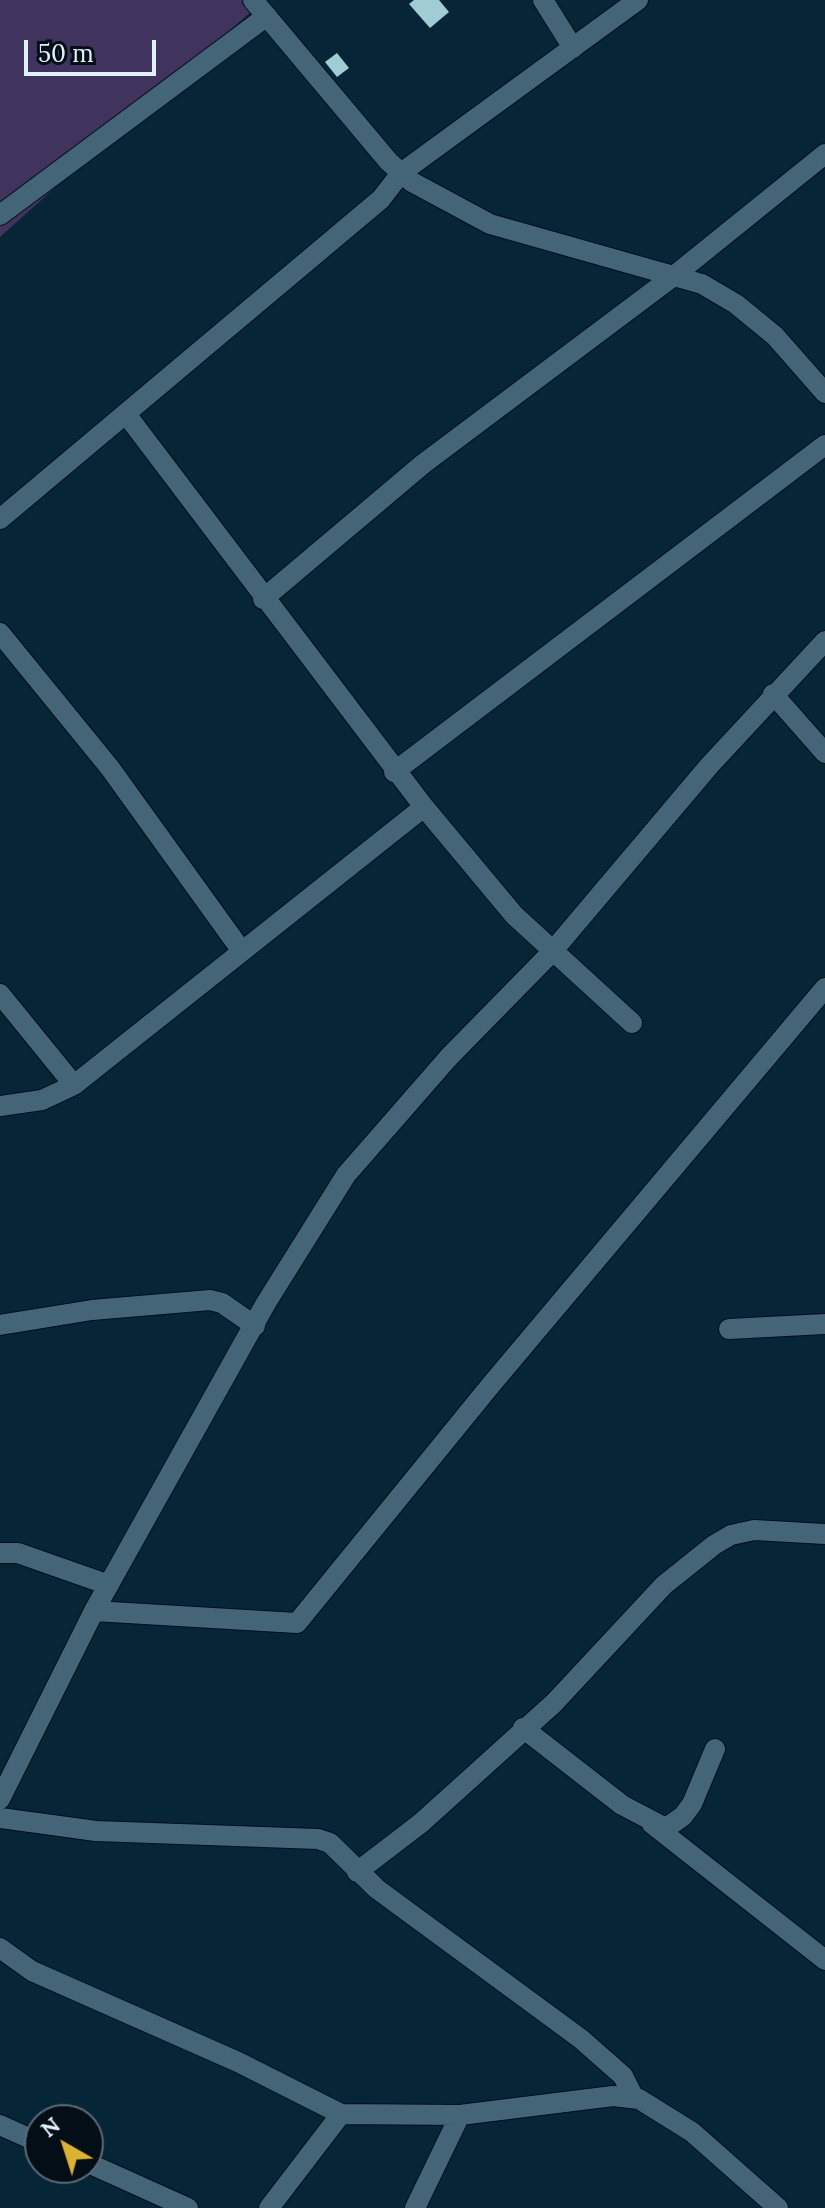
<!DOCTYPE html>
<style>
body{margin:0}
#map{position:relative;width:825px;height:2208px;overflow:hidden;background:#062638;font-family:Lora,serif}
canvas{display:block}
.north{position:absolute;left:24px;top:2104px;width:80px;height:80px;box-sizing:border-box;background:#030e16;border:2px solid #5c6973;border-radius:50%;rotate:321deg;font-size:22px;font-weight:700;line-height:32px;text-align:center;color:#e1f2fe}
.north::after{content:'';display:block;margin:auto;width:28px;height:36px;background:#dcb233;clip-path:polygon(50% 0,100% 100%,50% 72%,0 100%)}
.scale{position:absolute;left:24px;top:40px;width:132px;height:36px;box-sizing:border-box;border:4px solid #e1f2fe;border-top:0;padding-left:10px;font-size:24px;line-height:28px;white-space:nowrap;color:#e1f2fe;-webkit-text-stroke:6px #030e16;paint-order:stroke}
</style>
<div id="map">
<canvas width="825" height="2208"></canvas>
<div class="north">N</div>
<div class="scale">50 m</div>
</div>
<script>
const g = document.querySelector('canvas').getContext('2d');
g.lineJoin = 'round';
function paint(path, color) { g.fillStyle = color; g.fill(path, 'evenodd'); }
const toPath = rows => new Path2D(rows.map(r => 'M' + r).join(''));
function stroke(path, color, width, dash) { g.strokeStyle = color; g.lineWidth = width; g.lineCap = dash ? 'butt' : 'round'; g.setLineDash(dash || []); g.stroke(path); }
const green = toPath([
 [0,0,264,0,0,237]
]);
const building = toPath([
 [414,0,439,0,449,12,430,28,409,4],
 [337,53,349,68,337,77,325,62]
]);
const street = toPath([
 [253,0,389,162,412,182,490,224,702,284,736,304,775,336,825,393],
 [543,0,573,48],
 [0,215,267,16],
 [126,414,424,807,514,915,632,1023],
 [0,519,381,199,401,173,638,0],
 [263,599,423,464,675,275,825,154],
 [0,633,110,768,241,950],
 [773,694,825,753],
 [394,772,825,445],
 [0,994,74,1085,424,807],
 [0,1106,42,1100,74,1085],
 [0,1325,92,1310,210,1300,222,1303,255,1326],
 [729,1329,825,1324],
 [0,1553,18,1553,109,1585],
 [94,1611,297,1623,490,1386,825,988],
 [523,1728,622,1805,662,1826,669,1826,683,1816,692,1804,715,1749],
 [0,1799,94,1611,266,1303,346,1175,449,1057,551,953,709,766,825,641],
 [0,1818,96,1831,318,1839,330,1843,377,1889,581,2039,623,2076,634,2098],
 [652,1824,825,1960],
 [357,1872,421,1823,554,1703,664,1585,714,1545,731,1535,754,1530,825,1534],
 [0,1948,32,1971,238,2062,341,2114,460,2115,613,2096,639,2099,692,2132,778,2208],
 [0,2125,40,2143],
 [88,2163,188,2208],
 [269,2208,341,2114],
 [415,2208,460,2115]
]);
paint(green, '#40345f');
paint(building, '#9fcdd3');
stroke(street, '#000e1b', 22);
stroke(street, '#446478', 20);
</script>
